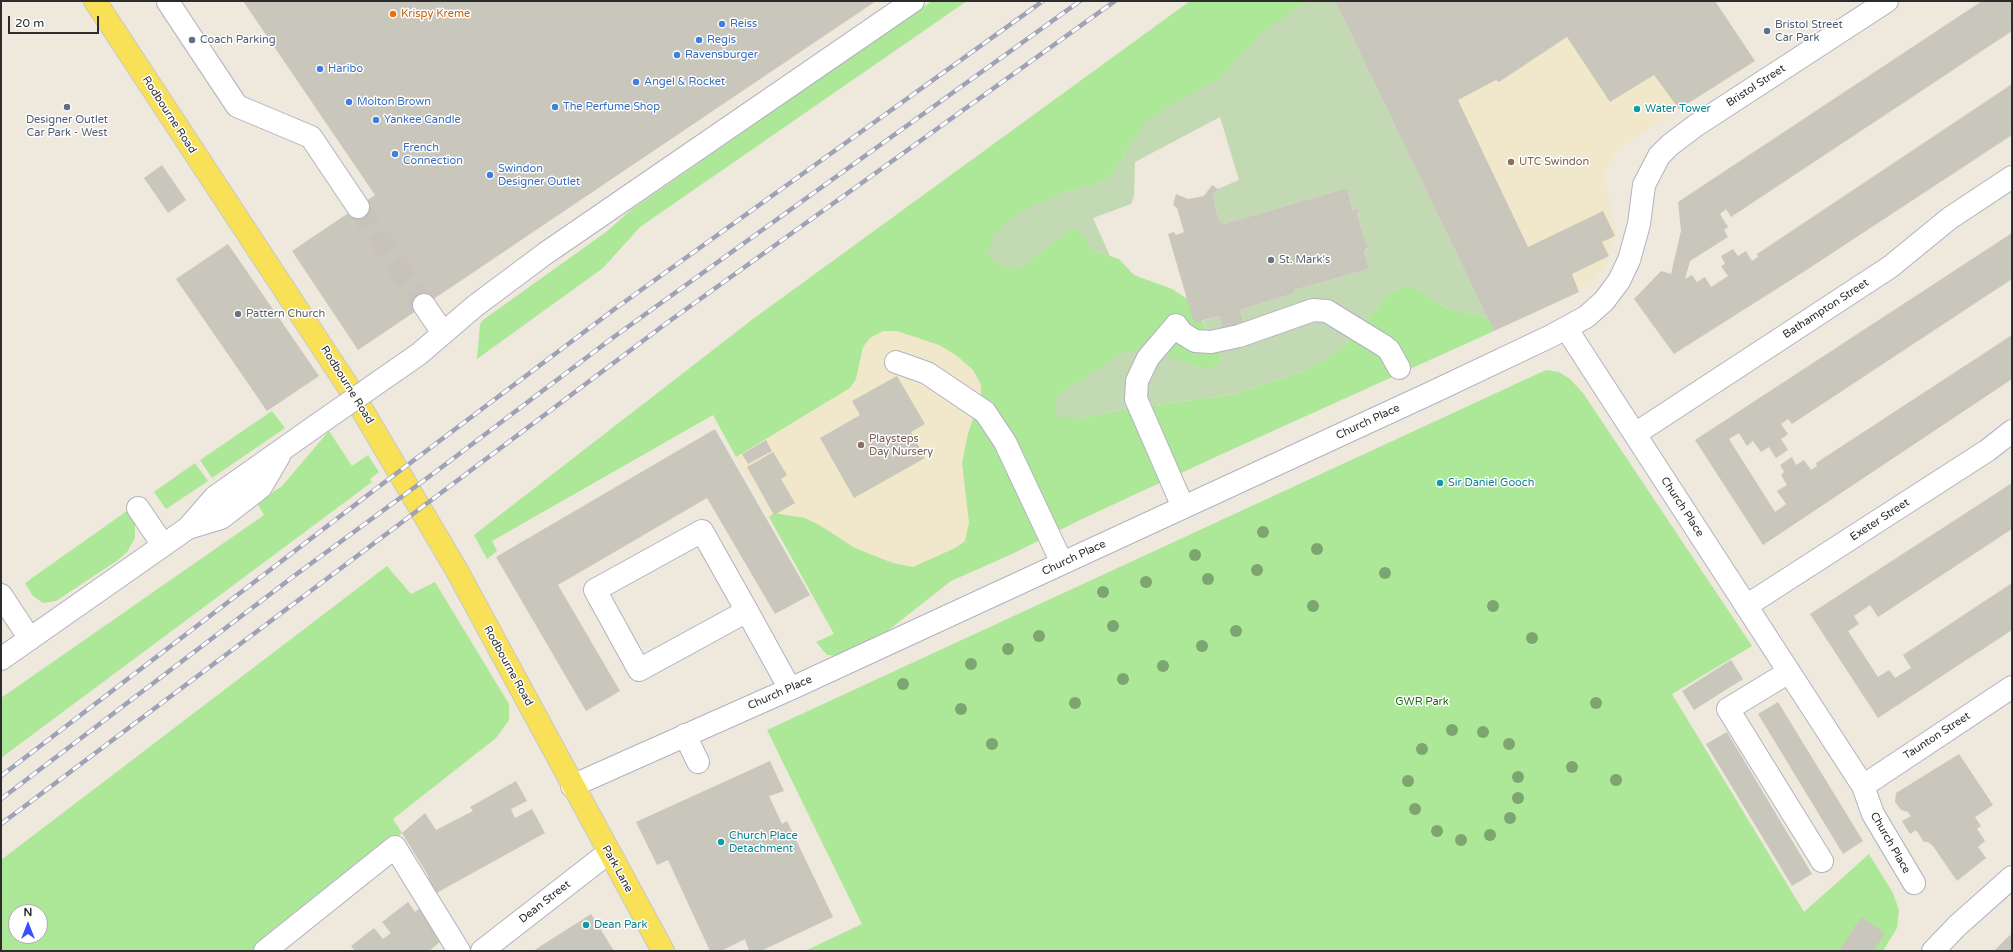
<!DOCTYPE html>
<style>
body{margin:0}
#map{position:relative;width:2013px;height:952px;overflow:hidden;background:#eee8dd;font-family:"Varela Round",sans-serif}
canvas{display:block}
.frame{position:absolute;inset:0;border:2px solid #2c2c2c;pointer-events:none}
.north{position:absolute;left:8px;top:904px;width:40px;height:40px;box-sizing:border-box;background:#fff;border:1px solid #ababab;border-radius:50%;rotate:0deg;font-size:11px;font-weight:700;line-height:16px;text-align:center;color:#2c2c2c}
.north::after{content:'';display:block;margin:auto;width:14px;height:18px;background:#394eff;clip-path:polygon(50% 0,100% 100%,50% 72%,0 100%)}
.scale{position:absolute;left:8px;top:16px;width:91px;height:18px;box-sizing:border-box;border:2px solid #2c2c2c;border-top:0;padding-left:5px;font-size:12px;line-height:14px;white-space:nowrap;color:#2c2c2c;-webkit-text-stroke:3px #fff;paint-order:stroke}
</style>
<div id="map">
<canvas width="2013" height="952"></canvas>
<div class="frame"></div>
<div class="north">N</div>
<div class="scale">20 m</div>
</div>
<script>
const g = document.querySelector('canvas').getContext('2d');
g.lineJoin = 'round';
function paint(path, color) { g.fillStyle = color; g.fill(path, 'evenodd'); }
const toPath = rows => new Path2D(rows.map(r => 'M' + r).join(''));
function stroke(path, color, width, dash) { g.strokeStyle = color; g.lineWidth = width; g.lineCap = dash ? 'butt' : 'round'; g.setLineDash(dash || []); g.stroke(path); }
function label(font, color, halo, rows, align = 'center') {
  g.font = font + ' "Varela Round",sans-serif'; g.lineWidth = 3; g.setLineDash([]); g.textBaseline = 'middle'; g.strokeStyle = halo; g.fillStyle = color; for (const [text, x, y, turn = 0] of rows) {
    g.save(); g.translate(x, y); g.rotate((+turn || 0) * Math.PI / 180); g.textAlign = isNaN(turn) ? turn : align; if (halo) g.strokeText(text, 0, 0); g.fillText(text, 0, 0); g.restore();
  }
}
const education = toPath([
 [1335,1,1715,1,1755,61,1621,147,1613,156,1607,167,1605,178,1616,232,1605,266,1589,284,1579,292,1494,331],
 [883,331,897,331,939,345,957,356,973,370,981,385,981,396,968,506,969,523,965,540,955,548,913,567,893,563,855,548,821,526,805,518,774,513,769,517,736,457,850,388,861,362,863,347,870,338]
]);
const green = toPath([
 [932,1,967,1,640,227,603,268,477,359,480,324,483,320,606,232,631,210],
 [1190,1,1310,1,1298,7,1219,79,1195,92,1128,148,1121,163,1106,181,1058,194,1008,269,1023,266,1070,230,1077,230,1086,237,1092,250,1119,259,1134,275,1172,289,1192,302,1220,353,1221,364,1212,367,1198,367,1180,360,1122,353,1078,383,1060,392,1077,419,1127,409,1235,394,1301,372,1332,356,1346,344,1388,295,1402,286,1414,287,1446,308,1488,318,1494,331,1222,454,1082,519,1012,554,951,581,876,640,837,656,827,655,816,642,834,634,769,517,774,513,805,518,821,526,855,548,893,563,913,567,955,548,965,541,969,523,962,463,968,433,981,396,981,385,973,370,957,356,939,345,897,331,883,331,870,338,863,347,856,379,850,388,736,457,713,415,492,541,497,551,487,559,474,535,753,319],
 [1546,370,1559,372,1570,379,1583,393,1752,646,1672,694,1804,912,1869,854,1893,893,1899,910,1897,928,1883,951,805,951,862,924,767,730],
 [272,411,285,428,212,478,200,460],
 [329,431,352,466,368,455,379,472,370,479,372,482,1,758,1,698,264,515,257,503,282,486],
 [195,463,208,481,166,509,154,492],
 [131,508,135,520,135,538,127,552,118,560,56,601,43,603,33,596,25,583],
 [387,566,411,594,435,582,509,704,509,720,496,738,393,819,402,833,255,951,1,951,1,860],
 [16,912,40,912,40,936,16,936]
]);
const cemetery = toPath([
 [1310,1,1335,1,1488,318,1446,308,1414,287,1402,286,1388,295,1346,344,1332,356,1301,372,1235,394,1127,409,1077,419,1058,416,1054,403,1060,392,1078,383,1121,353,1143,349,1180,360,1198,367,1212,367,1221,364,1220,353,1203,321,1219,316,1222,328,1244,321,1240,310,1295,293,1294,290,1369,269,1364,252,1368,248,1369,245,1366,243,1357,214,1360,209,1357,208,1353,211,1347,188,1224,224,1219,221,1213,196,1218,189,1239,180,1220,117,1135,162,1134,196,1131,204,1093,218,1110,256,1092,250,1086,238,1077,230,1070,230,1023,266,1009,269,991,260,988,252,995,232,1019,213,1058,194,1106,181,1121,163,1128,148,1147,121,1170,105,1219,79,1263,31,1298,7]
]);
const building = toPath([
 [243,1,876,1,358,350,292,251,375,195],
 [1335,1,1715,1,1755,61,1679,109,1654,75,1610,102,1567,37,1499,82,1496,80,1458,100,1528,247,1603,211,1615,236,1602,242,1609,256,1572,274,1579,292,1494,331],
 [1982,1,2012,1,2012,31,1731,217,1726,209,1720,214,1728,227,1724,230,1728,237,1690,261,1685,279,1692,275,1697,282,1705,277,1711,287,1728,276,1721,266,1725,264,1721,256,1733,249,1738,256,1746,251,1752,261,1758,257,1757,254,2012,84,2012,135,1808,269,1674,354,1634,299,1661,271,1671,274,1681,231,1678,202],
 [162,165,186,200,168,213,144,178],
 [1212,185,1218,189,1213,196,1219,221,1224,224,1347,188,1353,211,1357,208,1360,209,1357,214,1366,243,1369,245,1369,249,1367,248,1364,252,1369,269,1294,290,1295,293,1240,310,1244,322,1222,328,1219,316,1194,323,1168,234,1174,232,1176,235,1184,232,1177,208,1173,205,1176,194,1188,199,1204,196],
 [2012,233,2012,279,1792,424,1788,419,1781,424,1788,434,1781,439,1788,450,1776,458,1769,447,1761,452,1753,441,1747,446,1739,433,1729,439,1775,512,1786,504,1777,491,1787,485,1781,475,1784,472,1780,465,1792,457,1796,465,1804,460,1811,470,1817,466,1816,463,2012,335,2012,379,1763,545,1695,440],
 [228,244,319,376,267,411,176,279],
 [897,376,925,424,911,432,925,458,854,498,820,438,860,415,852,401],
 [715,429,810,595,775,614,707,498,558,585,620,691,586,711,496,557],
 [766,440,772,451,748,464,742,454],
 [773,452,787,475,781,479,795,503,774,515,747,467],
 [2012,483,2012,529,1878,617,1870,605,1854,616,1859,624,1848,631,1878,677,1889,670,1895,678,1911,668,1903,655,2012,583,2012,630,1878,718,1810,614],
 [1731,660,1743,679,1694,710,1682,691],
 [1778,702,1863,841,1843,854,1758,714],
 [1727,732,1812,874,1792,886,1706,744],
 [1959,754,1993,805,1975,817,1981,826,1977,829,1985,841,1978,847,1986,858,1957,881,1933,846,1928,842,1924,842,1916,830,1910,834,1902,821,1911,816,1908,812,1901,810,1895,802,1896,793],
 [770,761,784,791,769,796,782,824,787,821,833,917,761,951,749,951,745,939,721,951,710,951,668,860,657,865,636,822],
 [516,781,527,801,511,809,515,818,532,809,545,833,431,896,423,882,429,877,402,833,425,813,436,830,473,811,470,807],
 [408,902,415,912,426,903,446,937,429,951,355,951,351,946,374,928,383,939,391,933,382,922],
 [591,914,614,951,533,951],
 [1861,917,1885,933,1873,951,1839,951],
 [2012,934,2012,951,1994,951,2008,937]
]);
const minorTunnel = toPath([
 [358,207,424,305]
]);
const minor = toPath([
 [168,2,237,106,311,137,358,207],
 [424,305,443,333],
 [1566,328,1863,786,1873,814,1914,883],
 [896,362,927,373,985,412,1005,442,1062,563],
 [396,370,419,354,475,306,546,253,913,1],
 [1635,434,1890,267,1950,218,2012,177],
 [1183,507,1136,399,1137,381,1148,358,1176,325,1182,333,1195,341,1211,342,1239,336,1313,310,1327,311,1384,346,1389,350,1399,368],
 [138,508,163,545],
 [188,528,221,518,256,491,261,487,279,456],
 [1,595,30,639],
 [1746,606,1988,450,2012,431],
 [747,611,639,670,595,590,702,531,747,611,790,689],
 [1,659,188,528,215,497,317,425],
 [1789,672,1728,709,1822,861],
 [685,735,698,762],
 [572,786,790,689,1433,392,1551,336,1586,317,1604,301,1619,281,1629,260,1639,224,1644,185,1659,156,1670,145,1695,126,1887,1],
 [1863,786,2012,687],
 [265,951,395,847,459,951],
 [482,951,608,853],
 [1933,951,1957,926,2012,877]
]);
const major = toPath([
 [95,1,351,391,456,569,663,951]
]);
const rail = toPath([
 [1,776,377,488,616,308,1043,1],
 [1,799,294,576,434,473,611,339,1080,1],
 [1,824,664,325,1115,1]
]);
const minorBridge = toPath([
 [317,425,396,370]
]);
const trees = [
 [1263,532],
 [1317,549],
 [1195,555],
 [1257,570],
 [1385,573],
 [1208,579],
 [1146,582],
 [1103,592],
 [1313,606],
 [1493,606],
 [1113,626],
 [1236,631],
 [1039,636],
 [1532,638],
 [1202,646],
 [1008,649],
 [971,664],
 [1163,666],
 [1123,679],
 [903,684],
 [1075,703],
 [1596,703],
 [961,709],
 [1452,730],
 [1483,732],
 [992,744],
 [1509,744],
 [1422,749],
 [1572,767],
 [1518,777],
 [1616,780],
 [1408,781],
 [1518,798],
 [1415,809],
 [1510,818],
 [1437,831],
 [1490,835],
 [1461,840]
];
const markers = [
 [393,14,4,"#e8710a"],
 [722,24,4,"#3f7fe0"],
 [1767,31,4,"#5c6f8a"],
 [192,40,4,"#5c6f8a"],
 [699,40,4,"#3f7fe0"],
 [677,55,4,"#3f7fe0"],
 [320,69,4,"#3f7fe0"],
 [636,82,4,"#3f7fe0"],
 [349,102,4,"#3f7fe0"],
 [67,107,4,"#5c6f8a"],
 [555,107,4,"#3f7fe0"],
 [1637,109,4,"#0f9aa8"],
 [376,120,4,"#3f7fe0"],
 [395,154,4,"#3f7fe0"],
 [1511,162,4,"#8d6e63"],
 [490,175,4,"#3f7fe0"],
 [1271,260,4,"#6b7280"],
 [238,314,4,"#6b7280"],
 [861,445,4,"#8d6e63"],
 [1440,483,4,"#0f9aa8"],
 [721,842,4,"#0f9aa8"],
 [586,925,4,"#0f9aa8"]
];
const foodNames = [
 ["Krispy Kreme",401,14]
];
const shopNames = [
 ["Reiss",730,24],
 ["Regis",707,40],
 ["Ravensburger",685,55],
 ["Haribo",328,69],
 ["Angel & Rocket",644,82],
 ["Molton Brown",357,102],
 ["The Perfume Shop",563,107],
 ["Yankee Candle",384,120],
 ["French",403,148],
 ["Connection",403,161],
 ["Swindon",498,169],
 ["Designer Outlet",498,182]
];
const serviceNames = [
 ["Bristol Street",1775,25],
 ["Car Park",1775,38],
 ["Coach Parking",200,40],
 ["Designer Outlet",67,120,"center"],
 ["Car Park - West",67,133,"center"]
];
const streetNames = [
 ["Bristol Street",1756,86,-33],
 ["Rodbourne Road",169,115,57],
 ["Bathampton Street",1826,309,-33],
 ["Rodbourne Road",347,385,58],
 ["Church Place",1368,422,-25],
 ["Church Place",1682,507,57],
 ["Exeter Street",1880,520,-33],
 ["Church Place",1074,558,-25],
 ["Rodbourne Road",508,666,61],
 ["Church Place",780,693,-24],
 ["Taunton Street",1937,736,-33],
 ["Church Place",1890,843,60],
 ["Park Lane",617,869,61],
 ["Dean Street",545,902,-38]
];
const cultureNames = [
 ["Water Tower",1645,109],
 ["Sir Daniel Gooch",1448,483],
 ["Church Place",729,836],
 ["Detachment",729,849],
 ["Dean Park",594,925]
];
const educationNames = [
 ["UTC Swindon",1519,162],
 ["Playsteps",869,439],
 ["Day Nursery",869,452]
];
const worshipNames = [
 ["St. Mark's",1279,260],
 ["Pattern Church",246,314]
];
const parkNames = [
 ["GWR Park",1422,702]
];
paint(education, '#f1e8cc');
paint(green, '#ace897');
paint(cemetery, '#c3d9b3');
paint(building, '#c9c6bc');
stroke(minorTunnel, '#c7c2ba', 22, [22, 11]);
stroke(minor, '#b1b2c0', 24);
stroke(major, '#c8c8c8', 24);
stroke(minor, '#fff', 22);
stroke(major, '#f9e157', 22);
stroke(rail, '#9fa1b7', 4.5);
stroke(rail, '#fff', 3, [9]);
stroke(minorBridge, '#b1b2c0', 24, []);
stroke(minorBridge, '#fff', 22);
g.fillStyle = '#7da570';
for (const [x, y] of trees) { g.beginPath(); g.arc(x, y, 6, 0, 2 * Math.PI); g.fill(); }
for (const [x, y, r, color] of markers) { const dot = new Path2D(); dot.arc(x, y, r, 0, 2 * Math.PI); g.fillStyle = color; g.fill(dot); stroke(dot, '#fff', 1.5); }
label('11px', '#c56008', '#fff', foodNames, 'left');
label('11px', '#366cbe', '#fff', shopNames, 'left');
label('11px', '#4e5e75', '#fff', serviceNames, 'left');
label('11px', '#2c2c2c', '#fff', streetNames);
label('11px', '#0d838f', '#fff', cultureNames, 'left');
label('11px', '#785e54', '#fff', educationNames, 'left');
label('11px', '#5b616d', '#fff', worshipNames, 'left');
label('11px', '#216e16', '#fff', parkNames);
</script>
